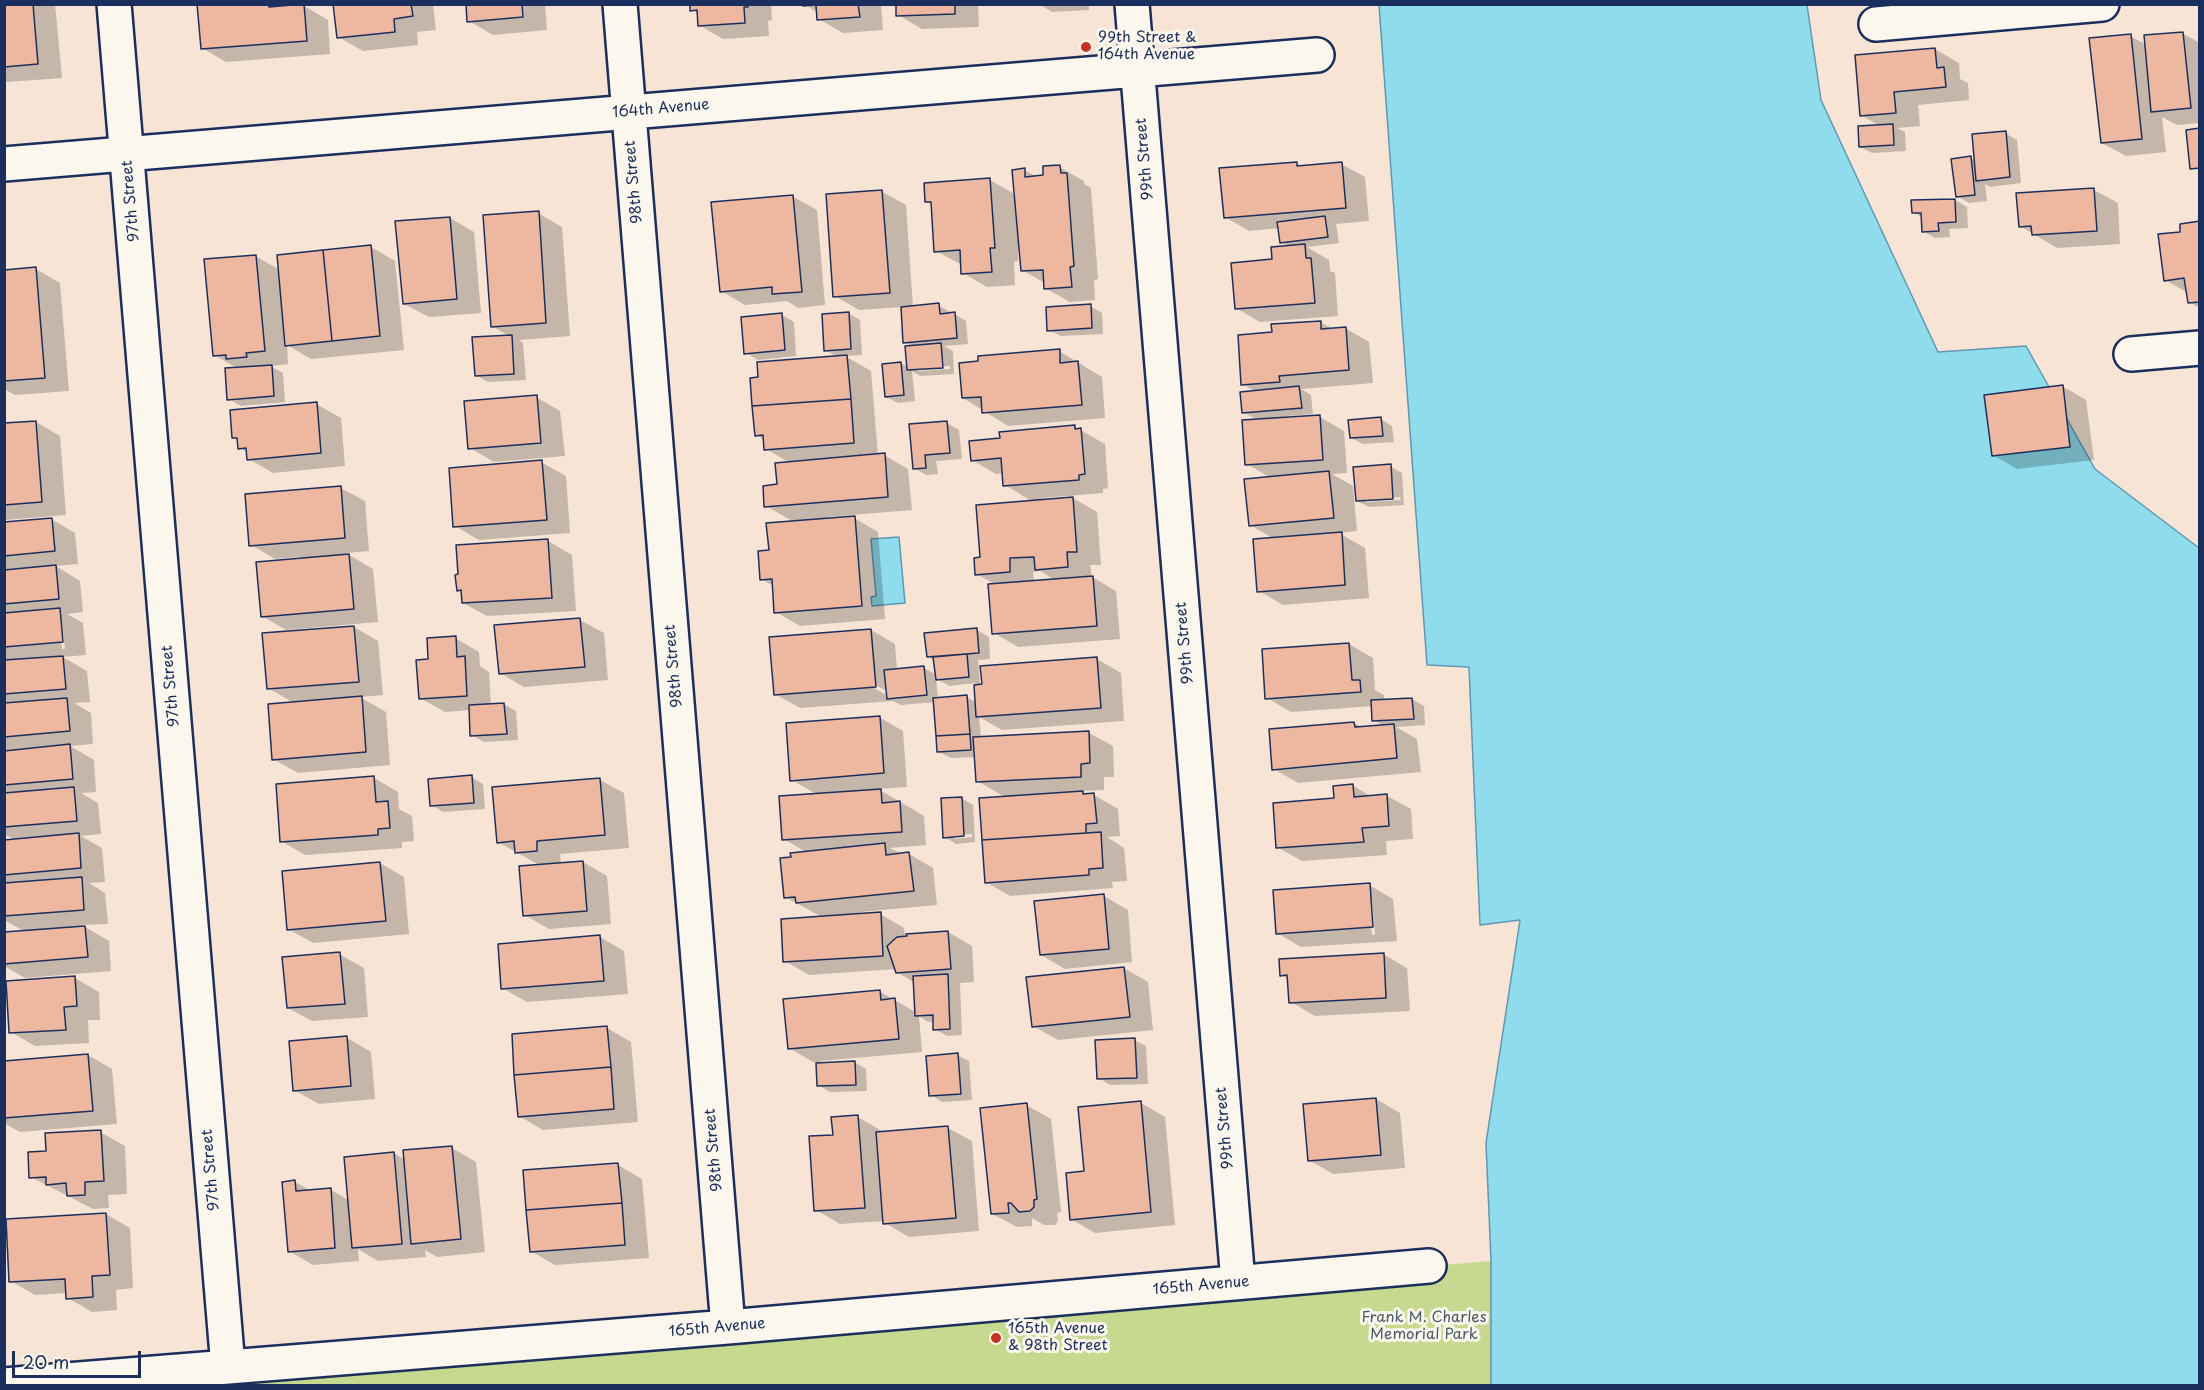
<!DOCTYPE html>
<style>
body{margin:0}
#map{position:relative;width:2204px;height:1390px;overflow:hidden;background:#f7e4d5;font-family:"Playpen Sans",sans-serif}
canvas{display:block}
.frame{position:absolute;inset:0;border:6px solid #1b2f5e;pointer-events:none}
.scale{position:absolute;left:12px;top:1351px;width:129px;height:27px;box-sizing:border-box;border:3px solid #1b2f5e;border-top:0;padding-left:8px;font-size:18px;line-height:21px;white-space:nowrap;color:#1b2f5e;-webkit-text-stroke:4px #fbf7ec;paint-order:stroke}
</style>
<div id="map">
<canvas width="2204" height="1390"></canvas>
<div class="frame"></div>
<div class="scale">20 m</div>
</div>
<script>
const g = document.querySelector('canvas').getContext('2d');
g.lineJoin = 'round';
function paint(path, color) { g.fillStyle = color; g.fill(path, 'evenodd'); }
const toPath = rows => new Path2D(rows.map(r => 'M' + r).join(''));
function stroke(path, color, width, dash) { g.strokeStyle = color; g.lineWidth = width; g.lineCap = dash ? 'butt' : 'round'; g.setLineDash(dash || []); g.stroke(path); }
function label(font, color, halo, rows, align = 'center') {
  g.font = font + ' "Playpen Sans",sans-serif'; g.lineWidth = 6; g.setLineDash([]); g.textBaseline = 'middle'; g.strokeStyle = halo; g.fillStyle = color; for (const [text, x, y, turn = 0] of rows) {
    g.save(); g.translate(x, y); g.rotate((+turn || 0) * Math.PI / 180); g.textAlign = isNaN(turn) ? turn : align; if (halo) g.strokeText(text, 0, 0); g.fillText(text, 0, 0); g.restore();
  }
}
const green = toPath([
 [1491,1261,1491,1385,5,1386,1287,1278]
]);
const water = toPath([
 [1379,5,1807,5,1821,100,1938,352,2026,346,2095,469,2199,548,2199,1385,1491,1385,1491,1261,1486,1143,1520,920,1480,925,1469,667,1427,665,1379,5],
 [899,537,905,603,872,606,871,597,876,596,871,539,899,537]
]);
const shadow = toPath([
 [4,4,55,4,62,78,7,82,4,81],
 [199,4,304,6,328,20,330,54,226,62,202,48],
 [335,4,433,4,436,30,417,32,418,45,363,51,338,37],
 [467,4,545,4,547,30,493,35,469,21],
 [691,4,771,4,772,20,768,21,769,36,723,39,699,25,699,14,692,10],
 [805,4,881,4,883,30,843,33,819,19,818,13],
 [897,4,978,4,979,27,922,29,898,15],
 [1039,4,1089,4,1089,10,1052,12],
 [2182,33,2200,43,2200,123,2177,125,2162,117,2166,152,2126,156,2102,143,2130,36,2147,45],
 [1935,49,1959,63,1960,79,1968,83,1969,100,1918,105,1920,126,1897,128,1905,132,1906,151,1872,153,1860,147,1880,126,1861,115],
 [2005,133,2017,140,2021,183,1990,187,1985,184,1987,201,1969,203,1957,196,1970,158,1976,161],
 [1296,163,1303,167,1341,164,1365,177,1369,221,1336,224,1339,243,1307,247,1329,260,1330,271,1335,273,1338,316,1260,322,1236,308,1274,261,1290,247,1281,242,1280,228,1249,231,1225,217],
 [1059,167,1084,181,1084,184,1091,188,1098,279,1094,280,1095,300,1070,302,1045,288,1045,283,1022,270,1021,250,1018,250,1018,261,1014,261,1015,285,987,287,963,273,962,265,936,251,932,205,927,201,990,180,1016,195,1024,170,1037,177,1044,176],
 [2094,190,2118,203,2120,244,2057,248,2020,226],
 [881,191,906,205,913,307,938,305,950,312,950,314,954,314,966,321,968,344,944,346,953,351,954,374,920,376,912,371,915,401,898,403,886,397,901,363,909,368,913,347,905,342,902,307,859,310,835,296],
 [950,366,950,369,918,371,918,368],
 [792,196,817,210,825,305,798,308,787,301,745,305,721,291],
 [1955,200,1967,207,1968,228,1949,229,1950,237,1935,238,1923,231,1923,218,1913,212],
 [538,213,562,227,570,336,519,340,523,343,526,380,488,382,476,375,509,336,492,326],
 [450,218,474,232,481,313,429,317,404,304],
 [2200,222,2200,308,2189,302,2188,293,2165,280,2182,233],
 [371,247,395,261,404,350,311,359,287,345,288,364,270,366,283,373,285,402,241,406,229,399,239,369,214,355,255,256,280,270],
 [36,269,60,283,69,391,15,395,4,389,4,272],
 [1090,306,1102,313,1103,334,1061,336,1049,330],
 [848,313,860,320,862,355,845,356,871,371,878,456,884,455,908,469,912,510,827,517,827,520,854,518,878,532,885,619,800,626,776,612,774,586,761,579,770,551,794,522,766,506,779,486,790,463,766,449,765,440,756,435,839,358,826,350],
 [782,315,794,322,796,356,758,360,746,353],
 [1320,322,1333,329,1345,328,1369,342,1373,383,1301,389,1311,395,1313,414,1286,416,1286,419,1320,417,1344,431,1347,473,1332,474,1353,486,1357,531,1339,533,1365,548,1369,598,1283,605,1259,591,1274,539,1250,525,1271,478,1247,464,1258,420,1243,412,1256,392,1243,384,1273,333],
 [1059,351,1102,377,1105,418,1008,426,963,398],
 [2062,386,2086,400,2094,460,2017,469,1993,455],
 [536,397,560,411,565,456,494,462,470,448],
 [316,404,341,418,345,466,273,473,249,459,248,453,240,448,239,440,234,437],
 [1381,419,1392,426,1394,442,1363,444,1351,438],
 [36,422,60,436,66,515,4,520,4,425],
 [947,423,959,430,962,459,936,461,938,474,926,475,914,468],
 [1075,427,1105,444,1108,488,1103,489,1103,493,1043,498,1044,501,1073,498,1097,512,1101,565,1090,565,1092,577,1116,591,1120,639,1018,647,994,633,996,585,977,574,981,559,1033,502,1005,485,1003,473,996,474,972,460,1002,440],
 [1040,571,1055,580,1034,582,1033,572],
 [541,462,566,476,570,533,479,540,455,526],
 [1390,466,1402,473,1404,505,1369,507,1357,501],
 [1400,497,1401,500,1366,502,1366,499],
 [341,488,365,501,369,551,346,553,373,569,378,622,286,630,262,616,300,560,300,557,275,559,251,545],
 [51,519,75,533,78,564,56,566,80,581,83,612,67,614,83,623,86,655,63,657,87,671,90,702,74,703,91,713,93,744,70,746,94,760,96,792,81,793,98,803,101,834,81,836,102,848,105,882,89,883,105,893,108,924,82,925,109,941,111,971,25,978,4,966,4,934,26,932,4,920,4,884,9,884,4,881,4,841,15,840,4,834,4,752,7,752,4,750,4,523],
 [59,623,62,623,65,649,62,649],
 [548,541,572,555,576,611,487,616,463,603,463,592,458,590],
 [580,620,604,633,608,680,524,687,500,673],
 [354,627,378,641,383,695,360,697,386,712,390,765,298,773,273,759,294,703,268,688],
 [871,630,895,644,897,670,924,668,937,675,935,661,928,656,977,630,989,637,990,659,978,660,980,685,1097,659,1121,673,1124,721,1002,730,979,717,981,738,1089,733,1113,746,1114,777,1104,777,1104,790,1081,791,1088,795,1094,795,1118,809,1120,836,1107,837,1124,848,1127,881,1112,882,1113,888,1010,896,986,882,981,799,1005,797,977,781,976,757,951,758,939,752,935,702,901,705,893,701,800,708,775,694],
 [936,678,949,686,975,683,977,703,967,697,938,699],
 [870,682,888,692,888,696,869,685],
 [455,638,479,652,480,666,489,672,491,705,504,704,516,711,518,740,484,742,472,735,470,710,445,712,420,698,430,660],
 [1349,644,1373,658,1375,690,1384,695,1384,701,1412,699,1424,706,1425,725,1396,727,1417,739,1421,772,1298,783,1274,769,1354,723,1363,728,1384,726,1374,720,1373,706,1291,712,1267,698],
 [879,717,903,731,907,787,878,789,924,816,926,845,890,848,902,854,909,854,933,868,937,905,860,912,860,915,880,914,904,928,905,938,948,932,972,946,974,982,960,983,962,1035,947,1036,935,1029,935,1021,928,1022,919,1016,922,1052,821,1061,821,1064,854,1062,866,1069,867,1091,830,1092,818,1085,817,1062,813,1062,789,1048,879,991,917,1013,915,983,897,972,896,969,809,975,785,961,824,918,785,897,793,858,806,852,784,839,818,795,792,780],
 [471,777,483,784,485,809,443,812,432,805],
 [374,778,398,792,399,809,412,816,414,841,402,842,402,848,305,855,281,841],
 [600,780,624,793,629,848,560,854,561,864,583,862,607,876,611,924,549,929,525,915,541,866,498,842],
 [1352,785,1372,797,1387,796,1411,809,1413,839,1386,841,1387,855,1302,861,1277,847],
 [961,798,973,805,975,842,956,844,945,837],
 [972,834,972,837,954,839,954,835],
 [380,863,404,877,409,934,313,943,288,929,283,872],
 [1369,885,1393,899,1397,941,1301,947,1277,933],
 [1369,898,1372,898,1375,935,1372,935],
 [1104,896,1128,910,1132,962,1065,969,1041,955],
 [600,937,624,951,628,994,527,1002,502,988],
 [339,954,364,968,368,1017,312,1021,288,1008],
 [1383,954,1407,968,1410,1011,1315,1016,1291,1002,1289,979,1281,975],
 [1124,968,1148,982,1153,1030,1058,1040,1033,1026],
 [75,978,99,992,100,1020,88,1020,89,1043,35,1046,11,1032],
 [607,1028,631,1042,638,1122,543,1130,519,1116],
 [347,1038,371,1052,375,1099,319,1104,294,1090],
 [1134,1040,1146,1046,1148,1084,1110,1085,1099,1078],
 [88,1055,112,1069,117,1124,20,1132,4,1123,4,1062],
 [957,1055,969,1061,972,1100,942,1102,931,1095],
 [1376,1099,1400,1113,1405,1168,1333,1174,1309,1160],
 [1141,1103,1165,1117,1175,1225,1095,1233,1071,1219,1085,1172],
 [1026,1105,1051,1119,1061,1212,1057,1213,1058,1221,1055,1225,1044,1225,1032,1218,1032,1226,1017,1227,992,1214],
 [858,1117,882,1131,882,1133,948,1128,972,1141,979,1231,909,1237,885,1223,885,1221,840,1224,816,1210,834,1136],
 [100,1132,125,1146,127,1194,108,1195,109,1208,93,1209,31,1177,48,1152],
 [452,1148,476,1162,485,1252,437,1257,425,1250,426,1257,378,1261,358,1249,359,1261,313,1265,289,1251,295,1182,311,1191,331,1190,350,1201,394,1153,405,1160],
 [618,1165,642,1179,649,1258,555,1265,531,1251],
 [106,1214,130,1228,133,1288,116,1290,117,1310,92,1312,68,1298,67,1293,35,1295,11,1281]
]);
const building = toPath([
 [4,4,33,4,38,64,4,67,4,4],
 [197,4,269,4,269,7,304,4,307,41,201,49,197,4],
 [333,4,411,4,413,16,394,19,395,32,337,38,333,4],
 [466,4,522,4,523,17,467,22,466,4],
 [690,4,748,4,748,7,744,7,745,23,698,26,697,10,690,11,690,4],
 [803,4,858,4,860,17,817,20,816,5,803,6,803,4],
 [896,4,955,4,955,14,896,16,896,4],
 [2183,32,2191,108,2151,112,2144,35,2183,32],
 [2131,34,2142,139,2101,143,2089,38,2131,34],
 [1935,48,1937,68,1944,67,1946,87,1894,92,1896,113,1860,116,1855,55,1935,48],
 [1893,124,1894,145,1859,147,1858,126,1893,124],
 [2200,128,2200,168,2190,169,2186,130,2200,128],
 [2006,131,2010,177,1976,181,1972,134,2006,131],
 [1971,156,1975,195,1956,197,1951,159,1971,156],
 [1297,162,1297,166,1342,162,1346,208,1224,218,1219,168,1297,162],
 [1060,165,1061,173,1067,173,1074,266,1070,267,1072,287,1044,289,1043,270,1021,271,1012,170,1025,168,1025,177,1043,175,1043,166,1060,165],
 [990,178,995,248,990,248,992,272,961,274,960,250,934,252,931,202,925,202,924,183,990,178],
 [2094,188,2097,231,2032,235,2031,226,2019,227,2016,193,2094,188],
 [882,190,890,293,833,297,826,194,882,190],
 [793,195,802,292,772,294,772,287,720,292,711,202,793,195],
 [1955,199,1956,222,1938,223,1939,231,1922,232,1921,213,1912,213,1911,200,1955,199],
 [539,211,546,323,491,327,483,215,539,211],
 [1325,216,1328,237,1280,243,1277,222,1325,216],
 [450,217,457,299,403,304,395,221,450,217],
 [2200,221,2200,302,2188,303,2184,278,2164,281,2158,234,2180,232,2180,224,2200,221],
 [1305,244,1306,258,1311,258,1315,303,1235,309,1231,263,1272,259,1271,247,1305,244],
 [371,245,380,336,332,341,323,250,371,245],
 [323,250,332,341,285,346,277,255,323,250],
 [256,255,265,351,246,353,247,357,226,359,226,355,213,356,204,259,256,255],
 [36,267,45,378,4,381,4,270,36,267],
 [939,303,940,314,955,312,957,338,903,343,901,307,939,303],
 [1091,304,1092,328,1047,331,1046,307,1091,304],
 [849,312,851,349,824,351,822,314,849,312],
 [782,313,785,350,744,354,741,317,782,313],
 [1321,321,1321,329,1346,327,1349,370,1279,376,1280,382,1241,385,1238,335,1272,332,1271,324,1321,321],
 [512,335,514,374,475,376,472,337,512,335],
 [941,343,943,368,907,370,905,346,941,343],
 [1060,349,1060,363,1078,361,1082,405,982,413,981,397,962,398,959,363,978,361,978,356,1060,349],
 [847,355,851,399,752,406,750,378,758,377,757,362,847,355],
 [901,362,904,395,885,397,882,364,901,362],
 [272,365,274,396,227,400,225,368,272,365],
 [2063,385,2070,447,1992,456,1984,395,2063,385],
 [1299,386,1302,408,1242,413,1240,392,1299,386],
 [537,395,541,443,468,449,464,401,537,395],
 [851,399,854,443,764,450,763,435,755,436,752,406,851,399],
 [317,402,321,453,247,460,246,448,238,449,237,438,232,438,230,410,317,402],
 [1320,415,1323,460,1245,465,1242,420,1320,415],
 [1381,417,1383,436,1350,438,1348,420,1381,417],
 [36,421,42,502,4,505,4,423,36,421],
 [947,421,950,453,925,455,926,468,913,469,909,424,947,421],
 [1075,425,1075,429,1081,428,1085,474,1079,475,1079,480,1003,486,1001,458,971,461,969,441,1000,438,999,432,1075,425],
 [885,453,888,497,764,507,763,486,777,484,775,463,885,453],
 [542,460,547,520,453,527,449,468,542,460],
 [1391,464,1393,499,1356,501,1353,467,1391,464],
 [1329,471,1334,518,1249,526,1244,479,1329,471],
 [341,486,345,538,249,546,245,494,341,486],
 [1073,497,1077,552,1067,552,1068,567,1035,570,1034,557,1010,558,1010,572,975,575,974,558,980,557,976,505,1073,497],
 [855,516,862,606,774,613,772,579,760,580,758,551,769,550,766,523,855,516],
 [52,518,55,551,4,556,4,522,52,518],
 [1342,532,1345,585,1257,592,1253,539,1342,532],
 [548,539,552,598,462,603,461,590,457,591,455,575,458,574,456,545,548,539],
 [349,554,354,609,261,617,256,562,349,554],
 [56,565,59,599,4,604,4,570,56,565],
 [1093,576,1097,626,992,634,988,584,1093,576],
 [60,608,63,642,4,647,4,613,60,608],
 [580,618,585,667,499,674,494,625,580,618],
 [354,626,359,682,267,689,262,633,354,626],
 [977,628,979,653,927,657,924,633,977,628],
 [871,629,876,687,774,695,769,637,871,629],
 [456,636,457,657,465,656,467,696,419,699,416,660,428,659,427,638,456,636],
 [1349,643,1352,680,1360,680,1361,692,1265,699,1262,649,1349,643],
 [967,654,969,677,936,680,933,657,967,654],
 [63,656,66,689,4,694,4,660,63,656],
 [1097,657,1101,708,976,717,974,685,982,684,980,666,1097,657],
 [924,666,927,695,887,699,884,670,924,666],
 [967,695,970,734,936,736,933,698,967,695],
 [362,696,366,752,272,760,268,704,362,696],
 [67,698,70,731,4,737,4,703,67,698],
 [1412,698,1414,719,1372,721,1371,700,1412,698],
 [504,703,507,734,470,736,469,705,504,703],
 [880,716,884,773,790,781,786,723,880,716],
 [1354,722,1355,727,1394,724,1397,758,1272,770,1269,729,1354,722],
 [1089,731,1090,763,1081,764,1081,777,976,782,973,737,1089,731],
 [970,734,971,750,937,752,936,736,970,734],
 [70,744,73,779,4,785,4,751,70,744],
 [472,775,474,803,430,806,428,779,472,775],
 [374,776,376,802,388,801,390,828,378,829,378,835,280,842,276,784,374,776],
 [600,778,605,835,537,841,537,851,515,853,514,841,497,843,492,787,600,778],
 [1353,784,1354,797,1387,794,1389,826,1362,828,1364,842,1276,848,1273,803,1334,798,1333,786,1353,784],
 [74,787,77,821,4,827,4,793,74,787],
 [881,789,882,803,900,801,902,832,782,840,779,796,881,789],
 [1083,791,1083,794,1094,793,1097,823,1086,824,1086,833,982,840,979,798,1083,791],
 [962,797,964,836,943,838,941,798,962,797],
 [1101,832,1103,868,1089,869,1089,875,985,883,982,840,1101,832],
 [79,833,81,868,4,875,4,840,79,833],
 [885,843,886,855,909,852,914,891,796,903,795,897,784,898,780,858,791,857,790,853,885,843],
 [583,861,587,911,523,916,519,866,583,861],
 [380,862,386,921,287,930,282,871,380,862],
 [82,877,84,910,4,916,4,883,82,877],
 [1370,883,1373,927,1276,934,1273,890,1370,883],
 [1104,894,1109,949,1040,955,1034,901,1104,894],
 [881,912,883,956,783,962,781,919,881,912],
 [85,926,88,957,4,964,4,932,85,926],
 [948,931,951,969,896,973,887,946,897,937,907,936,906,934,948,931],
 [600,935,604,981,501,989,498,944,600,935],
 [340,952,345,1004,287,1008,282,957,340,952],
 [1384,953,1386,998,1289,1003,1287,975,1280,976,1279,959,1384,953],
 [1124,967,1130,1017,1032,1027,1026,977,1124,967],
 [948,974,950,1029,933,1030,933,1015,915,1016,913,976,948,974],
 [75,976,77,1006,64,1007,66,1030,9,1033,6,981,75,976],
 [880,990,881,1000,895,998,899,1039,788,1049,783,999,880,990],
 [607,1026,611,1067,514,1075,512,1034,607,1026],
 [347,1036,351,1086,293,1091,289,1041,347,1036],
 [1135,1038,1137,1078,1097,1079,1095,1040,1135,1038],
 [958,1053,961,1094,929,1096,926,1056,958,1053],
 [88,1054,93,1111,4,1118,4,1061,88,1054],
 [855,1061,856,1085,817,1086,816,1063,855,1061],
 [611,1067,614,1109,518,1117,514,1075,611,1067],
 [1376,1098,1381,1155,1308,1161,1303,1104,1376,1098],
 [1141,1101,1151,1212,1070,1220,1066,1173,1084,1171,1078,1107,1141,1101],
 [1027,1103,1037,1199,1034,1200,1034,1207,1030,1211,1019,1212,1011,1203,1008,1203,1009,1213,991,1214,980,1108,1027,1103],
 [858,1115,865,1208,814,1211,809,1136,833,1135,831,1117,858,1115],
 [948,1126,956,1218,883,1224,876,1132,948,1126],
 [101,1130,104,1181,85,1182,85,1195,67,1196,66,1183,46,1185,46,1177,29,1178,28,1152,46,1151,45,1133,101,1130],
 [452,1146,461,1239,411,1244,403,1150,452,1146],
 [394,1152,402,1244,352,1248,344,1157,394,1152],
 [618,1163,622,1203,526,1210,523,1170,618,1163],
 [295,1180,296,1191,331,1188,335,1248,288,1252,282,1182,295,1180],
 [622,1203,625,1245,530,1252,526,1210,622,1203],
 [106,1213,110,1275,92,1276,93,1297,66,1299,65,1279,9,1282,6,1219,106,1213]
]);
const minor = toPath([
 [114,4,228,1367],
 [620,4,728,1327],
 [1132,4,1238,1282],
 [1876,24,2102,4],
 [4,164,1317,55],
 [2131,354,2200,348],
 [4,1385,728,1327,1429,1266]
]);
const markers = [
 [1086,47,6,"#c8321e"],
 [996,1338,6,"#c8321e"]
];
const poiNames = [
 ["99th Street &",1098,38],
 ["164th Avenue",1098,55],
 ["165th Avenue",1008,1329],
 ["& 98th Street",1008,1346]
];
const streetNames = [
 ["164th Avenue",661,109,-5],
 ["99th Street",1145,159,-95],
 ["98th Street",634,182,-95],
 ["97th Street",131,201,-95],
 ["99th Street",1185,643,-95],
 ["98th Street",674,666,-95],
 ["97th Street",171,686,-95],
 ["99th Street",1225,1128,-95],
 ["98th Street",714,1150,-95],
 ["97th Street",211,1170,-95],
 ["165th Avenue",1201,1286,-5],
 ["165th Avenue",717,1328,-5]
];
const parkNames = [
 ["Frank M. Charles",1424,1318],
 ["Memorial Park",1424,1335]
];
paint(green, '#c6d98e');
paint(water, '#8edcec');
stroke(water, '#6097b3', 1.5);
paint(shadow, '#0003');
paint(building, '#edb89f');
stroke(building, '#1b2f5e', 1.5);
stroke(minor, '#1b2f5e', 38);
stroke(minor, '#fbf7ec', 33);
for (const [x, y, r, color] of markers) { const dot = new Path2D(); dot.arc(x, y, r, 0, 2 * Math.PI); g.fillStyle = color; g.fill(dot); stroke(dot, '#fbf7ec', 2); }
label('15px', '#1b2f5e', '#fbf7ec', poiNames, 'left');
label('15px', '#1b2f5e', '#fbf7ec', streetNames);
label('15px', '#465a6a', '#fbf7ec', parkNames);
</script>
